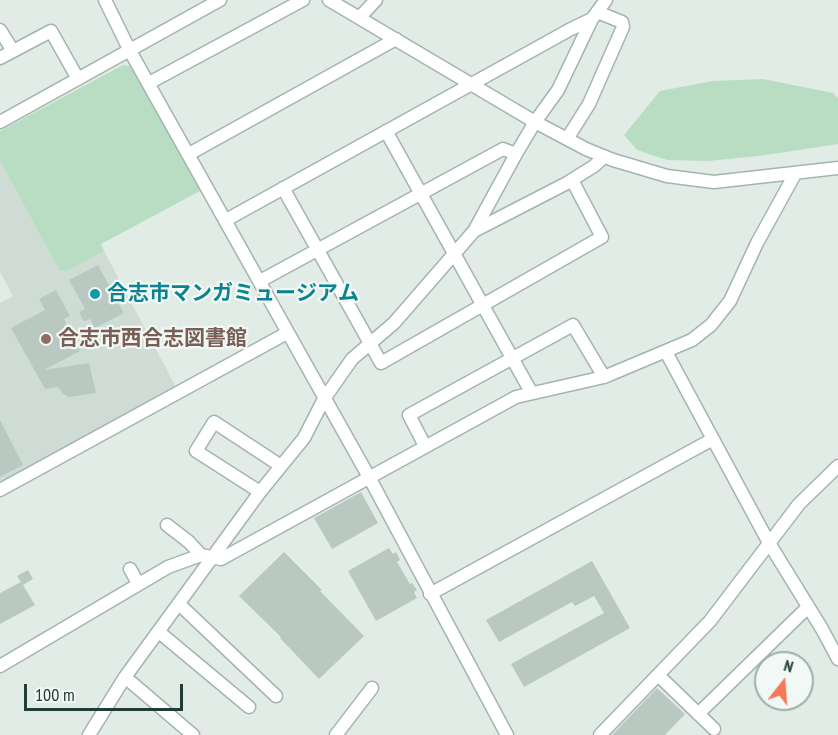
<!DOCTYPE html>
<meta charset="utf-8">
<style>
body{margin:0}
#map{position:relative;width:838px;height:735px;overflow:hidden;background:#e1ece7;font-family:"PT Sans Narrow",sans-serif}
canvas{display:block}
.north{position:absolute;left:754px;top:651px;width:60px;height:60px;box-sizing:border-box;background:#f1f8f5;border:2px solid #9eada8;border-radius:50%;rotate:17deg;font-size:16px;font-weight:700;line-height:24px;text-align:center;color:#213d34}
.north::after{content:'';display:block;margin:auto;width:21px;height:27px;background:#f47957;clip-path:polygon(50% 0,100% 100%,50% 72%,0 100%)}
.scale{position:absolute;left:24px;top:684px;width:159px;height:27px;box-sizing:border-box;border:3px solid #213d34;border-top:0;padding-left:8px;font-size:18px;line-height:21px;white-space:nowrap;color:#213d34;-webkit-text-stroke:4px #f1f8f5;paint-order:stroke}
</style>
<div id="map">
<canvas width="838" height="735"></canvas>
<div class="north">N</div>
<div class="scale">100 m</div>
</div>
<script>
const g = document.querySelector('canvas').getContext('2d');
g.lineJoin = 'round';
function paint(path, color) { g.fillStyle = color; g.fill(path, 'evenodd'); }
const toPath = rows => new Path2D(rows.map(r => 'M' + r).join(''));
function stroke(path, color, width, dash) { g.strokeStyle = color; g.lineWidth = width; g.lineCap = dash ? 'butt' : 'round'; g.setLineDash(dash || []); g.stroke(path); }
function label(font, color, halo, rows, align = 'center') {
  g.font = font + ' "PT Sans Narrow","Noto Sans JP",sans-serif'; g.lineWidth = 4.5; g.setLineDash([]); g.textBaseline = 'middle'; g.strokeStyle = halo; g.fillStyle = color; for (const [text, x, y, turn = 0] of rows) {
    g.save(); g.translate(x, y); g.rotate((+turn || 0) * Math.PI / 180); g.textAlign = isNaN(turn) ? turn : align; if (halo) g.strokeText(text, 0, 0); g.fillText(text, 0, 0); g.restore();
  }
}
const built = toPath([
 [0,161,59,270,66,272,104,251,176,387,0,486,0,303,13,296,0,272]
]);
const green = toPath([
 [123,65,131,66,200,191,101,244,104,251,66,272,59,270,0,161,0,131],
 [763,79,833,93,838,98,838,144,759,156,708,161,667,160,637,150,624,135,660,91,713,81]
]);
const building = toPath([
 [98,265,124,313,95,328,90,319,84,321,79,312,85,309,69,280],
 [56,290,70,316,64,319,80,351,44,370,89,363,96,393,69,397,63,394,58,387,45,389,11,328,45,310,39,299],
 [0,420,23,465,0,477],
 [361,492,378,523,332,549,314,518],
 [389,548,393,554,396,552,400,560,397,562,410,584,412,583,417,590,414,592,417,598,376,621,348,571],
 [284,552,322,590,320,591,364,636,319,679,280,638,281,637,239,596],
 [592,561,630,628,524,687,511,664,604,613,594,596,575,606,572,602,499,642,486,620],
 [28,570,33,579,23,585,35,605,0,624,0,593,21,582,17,576],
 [657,688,685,714,665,735,612,735]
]);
const street = toPath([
 [105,0,130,51,369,477,507,735],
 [329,0,535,122,586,149,613,160,667,176,714,182,838,168],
 [359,18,376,0],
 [0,30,13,51],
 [0,58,51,31,78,79],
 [149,83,303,0],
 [0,122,220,0],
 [386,131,531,392],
 [567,139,589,104,623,27,622,22,597,12],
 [189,154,396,39],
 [283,188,381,363,602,237,572,180],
 [226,220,571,29,592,19],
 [474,231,567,183,594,166,604,157],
 [260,281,503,149,516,154],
 [666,352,769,543,822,629,838,659],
 [425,446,409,415,573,325,604,377],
 [0,490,287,333],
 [260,492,196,451,214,422,281,466],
 [167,525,189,542,201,555],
 [130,569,138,583],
 [430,594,713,439],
 [179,604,276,696],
 [159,632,249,707],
 [0,666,168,567,201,555,221,559,516,397,604,377,692,340,711,325,730,301,757,243,795,174],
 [658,675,714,729],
 [125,677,193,735],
 [698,714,808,607],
 [89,735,125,677,260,492,304,438,324,399,352,359,394,323,474,231,516,154,535,122,558,90,592,19,606,0],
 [336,735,372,688],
 [600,735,710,621,799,504,838,466]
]);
const markers = [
 [95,294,6,"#0f9aa8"],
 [46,339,6,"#8d6e63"]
];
const cultureNames = [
 ["合志市マンガミュージアム",107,294]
];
const educationNames = [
 ["合志市西合志図書館",58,339]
];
paint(built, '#cfdcd5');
paint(green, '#b9ddc2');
paint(building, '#b9c9c2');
stroke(street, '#a4b4ae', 15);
stroke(street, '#fff', 12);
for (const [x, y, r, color] of markers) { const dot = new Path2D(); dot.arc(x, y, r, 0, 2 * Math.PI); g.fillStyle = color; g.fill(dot); stroke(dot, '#f1f8f5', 2); }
label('bold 21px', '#0d838f', '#f1f8f5', cultureNames, 'left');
label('bold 21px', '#785e54', '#f1f8f5', educationNames, 'left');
</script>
